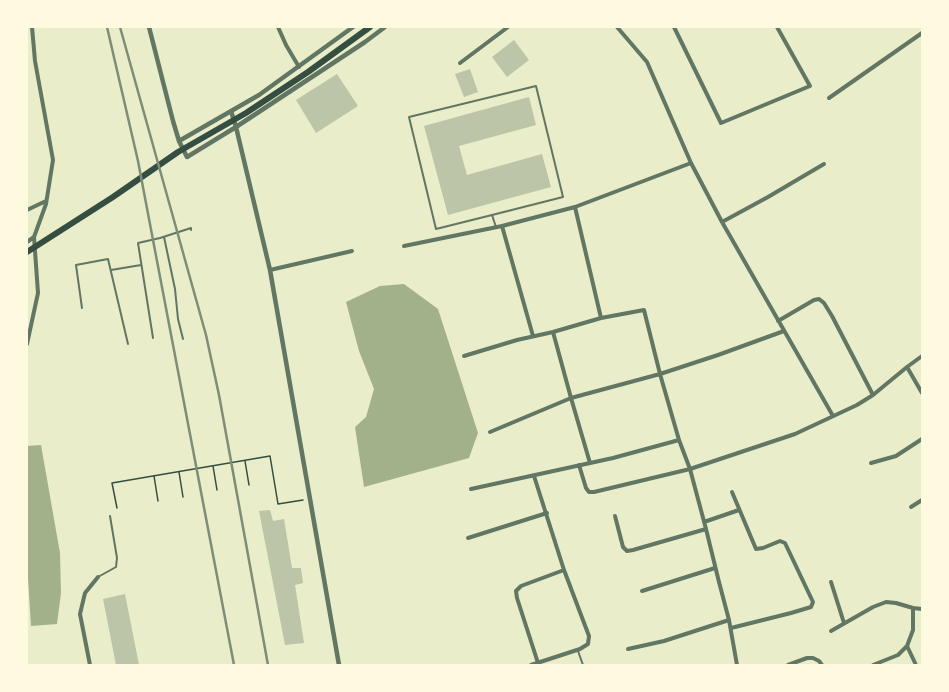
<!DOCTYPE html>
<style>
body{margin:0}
#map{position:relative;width:949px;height:692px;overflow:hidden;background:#e9edc9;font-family:"Noto Sans",sans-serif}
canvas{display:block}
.frame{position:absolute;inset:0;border:28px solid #fefae0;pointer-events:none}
</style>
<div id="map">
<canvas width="949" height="692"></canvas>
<div class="frame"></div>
</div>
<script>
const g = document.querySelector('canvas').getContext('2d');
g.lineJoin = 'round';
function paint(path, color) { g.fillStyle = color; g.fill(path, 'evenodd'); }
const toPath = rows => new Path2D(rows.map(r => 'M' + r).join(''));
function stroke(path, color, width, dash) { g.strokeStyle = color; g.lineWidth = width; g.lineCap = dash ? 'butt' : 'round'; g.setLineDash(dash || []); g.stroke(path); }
const water = toPath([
 [404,284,438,309,478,433,469,458,364,487,355,427,366,417,374,389,359,351,346,302,380,286],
 [41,445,60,553,61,593,57,624,31,626,27,563,27,446]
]);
const building = toPath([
 [514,40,529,60,507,77,492,57],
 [470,69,478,92,464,97,455,74],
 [337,74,358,106,316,133,296,100],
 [529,97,536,125,459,146,467,175,542,154,551,187,448,215,424,126],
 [270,510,273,521,284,519,292,568,301,568,303,583,295,585,304,643,285,645,259,511],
 [125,594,139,665,116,665,103,599]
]);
const path = toPath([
 [245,461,249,485],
 [213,466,217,490],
 [179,472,183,497],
 [154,476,158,501],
 [117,508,112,483,270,456,278,504,303,500]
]);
const service = toPath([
 [492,215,563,197,536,86,409,117,436,229,492,215,496,227],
 [164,237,175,289,178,319,183,339],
 [111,270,141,265],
 [82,308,76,265,108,259,128,344],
 [153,338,138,243,160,238,191,228,191,230],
 [98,577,116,567,117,558,110,516],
 [578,651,583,665]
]);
const minor = toPath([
 [278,27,286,45,299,67],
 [617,27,647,62,691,163,722,222,833,416],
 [674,27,721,123,810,86,777,27],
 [460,63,508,27],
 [829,98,922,33],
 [575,207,691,163],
 [27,210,46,201],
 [722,222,768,197,824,164],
 [502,226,533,336],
 [27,242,34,237,46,204,53,160,35,61,32,27],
 [404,246,502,226,575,207,601,318],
 [270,270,352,251],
 [778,321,814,300,819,299,824,303,832,316,873,395],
 [553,332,571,398,590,463],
 [27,344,38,293,34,237],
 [464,356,517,340,553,332,601,318,644,310,660,374,679,440,690,469,706,529,719,582,729,620,737,665],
 [907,367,922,393],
 [490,432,571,398,660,374,718,355,784,331],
 [871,463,896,456,922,439],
 [579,465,586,488,589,492,594,492,690,469,795,434,857,405,873,395,907,367,922,356],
 [471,489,613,458,679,440],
 [911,507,922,500],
 [615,516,623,547,627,551,633,550,706,529],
 [704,522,739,510],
 [468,538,547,513],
 [831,582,844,623],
 [642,591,715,568],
 [731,628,791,613,811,607,813,602,785,543,780,541,763,548,756,549,732,492],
 [831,631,873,607,886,602,896,603,913,608,922,609],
 [907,646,916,665],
 [628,649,664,641,729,620],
 [538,663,517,598,516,591,521,586,564,570],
 [90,665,80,614,85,593,98,577],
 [531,665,580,649,588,644,589,636,564,570,534,476],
 [788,665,807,658,813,658,819,661,822,665],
 [873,665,898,655,907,646,913,630,913,608]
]);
const tertiary = toPath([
 [149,27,173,121,179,141,187,157,236,127,365,42,385,27],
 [231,111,236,127,270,270,339,665],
 [179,141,259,95,353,27]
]);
const primary = toPath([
 [27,252,113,197,178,152,246,113,308,72,370,27]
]);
const rail = toPath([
 [107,27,138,161,153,240,234,665],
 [120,27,206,335,219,395,268,665]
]);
paint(water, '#a3b18a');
paint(building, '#bcc5a7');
stroke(path, '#344e41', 1.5);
stroke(service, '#617663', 2);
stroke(minor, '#617663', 4);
stroke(tertiary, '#617663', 4.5);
stroke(primary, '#344e41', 6);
stroke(rail, '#7c8e77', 2.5);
</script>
